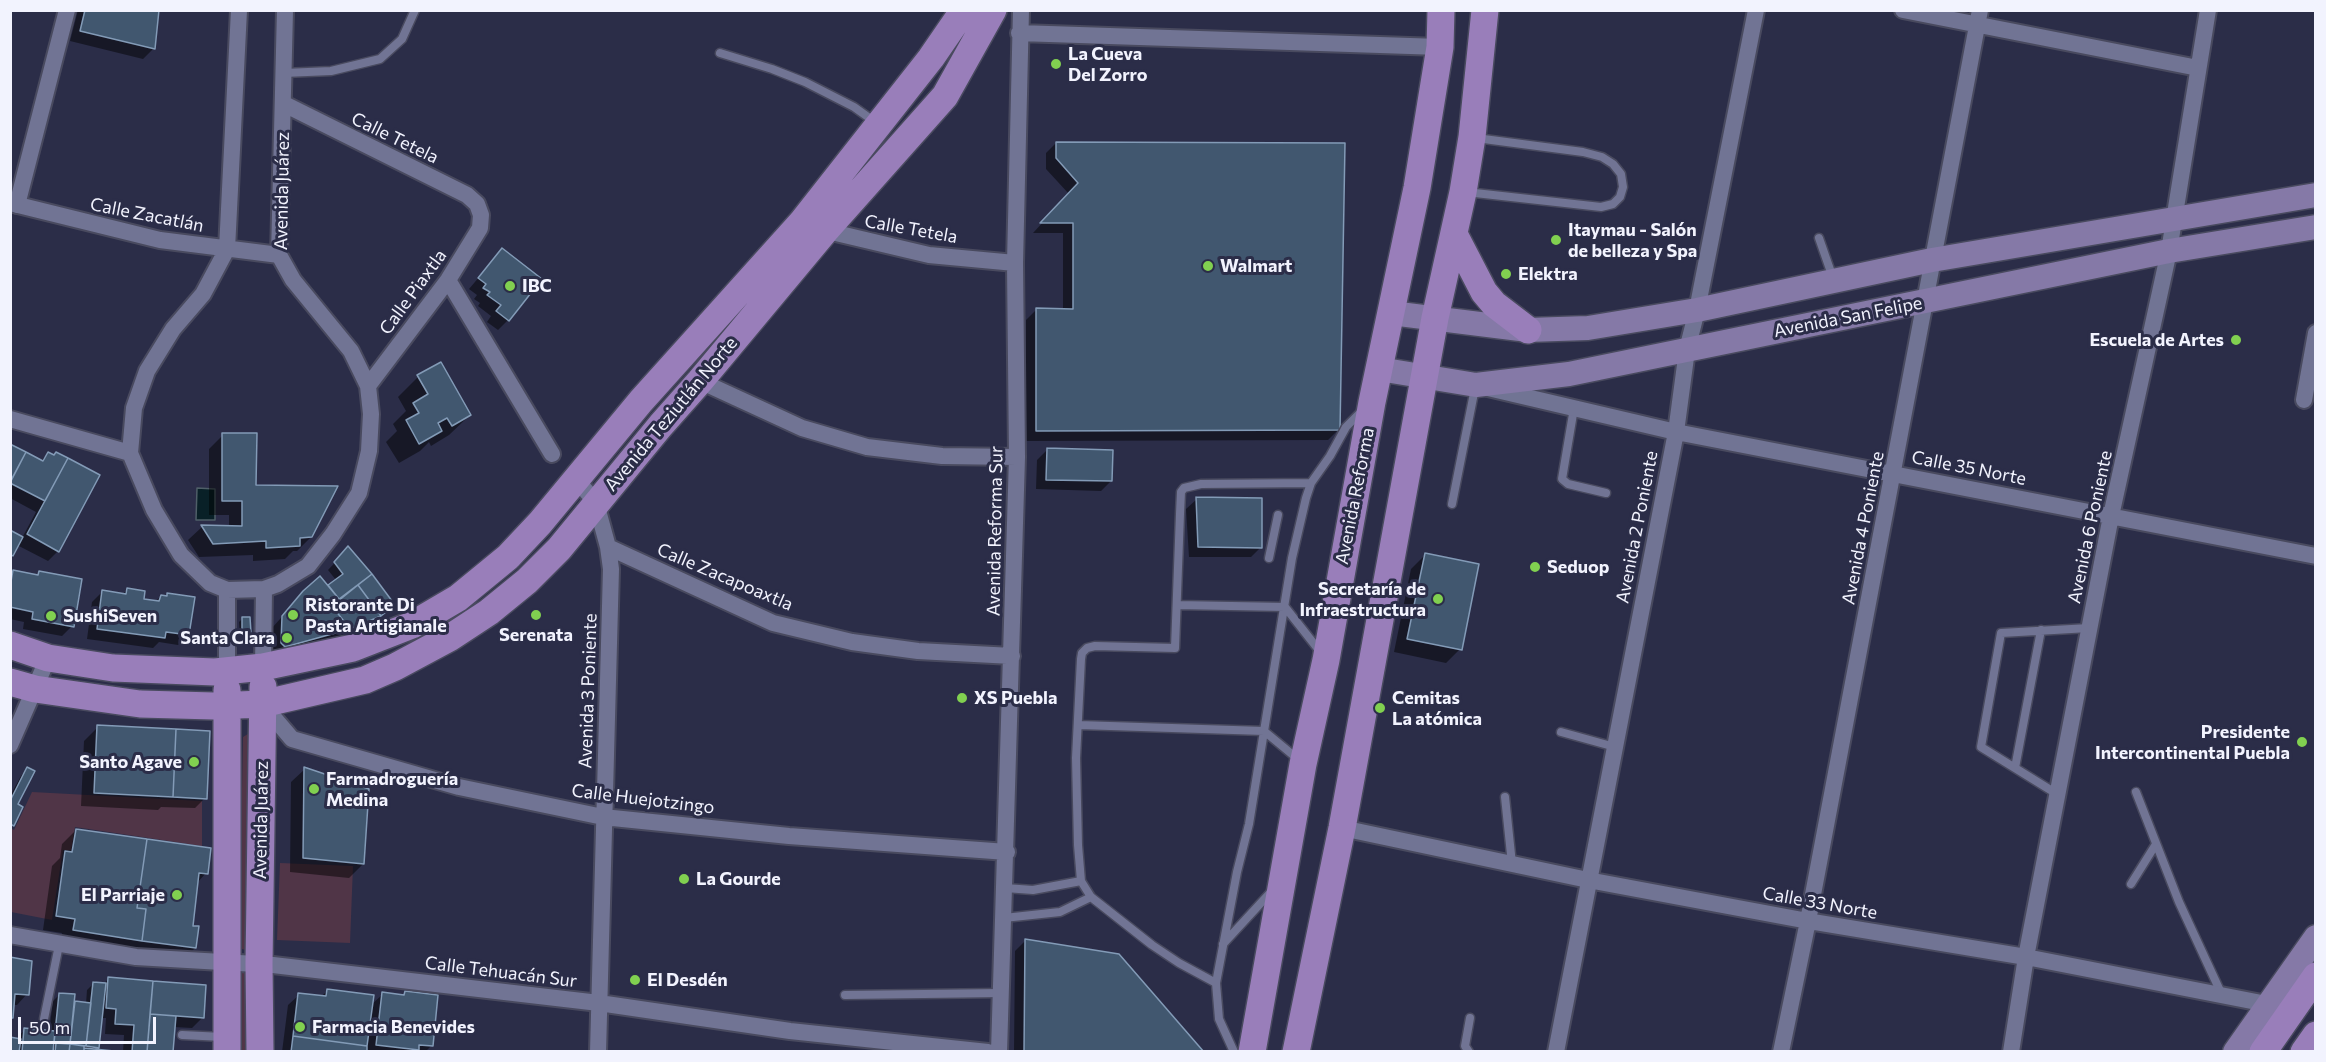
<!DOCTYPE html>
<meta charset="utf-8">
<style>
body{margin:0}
#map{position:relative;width:2326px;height:1062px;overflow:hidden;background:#2b2d48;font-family:Commissioner,sans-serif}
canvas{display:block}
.frame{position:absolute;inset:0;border:12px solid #f2f3fe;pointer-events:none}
.scale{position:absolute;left:18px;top:1017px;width:138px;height:27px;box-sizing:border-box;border:3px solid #f2f3fe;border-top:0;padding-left:8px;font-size:18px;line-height:21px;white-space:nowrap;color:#f2f3fe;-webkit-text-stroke:4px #2b2d48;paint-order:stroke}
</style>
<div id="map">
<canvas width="2326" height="1062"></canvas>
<div class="frame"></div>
<div class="scale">50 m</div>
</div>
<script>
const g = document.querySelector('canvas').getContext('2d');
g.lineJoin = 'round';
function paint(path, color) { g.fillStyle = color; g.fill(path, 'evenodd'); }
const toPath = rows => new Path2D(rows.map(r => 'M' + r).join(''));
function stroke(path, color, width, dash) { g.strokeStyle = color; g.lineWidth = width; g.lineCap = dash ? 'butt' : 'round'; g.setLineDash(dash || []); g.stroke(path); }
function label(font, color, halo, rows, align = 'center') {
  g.font = font + ' Commissioner,sans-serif'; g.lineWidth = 6; g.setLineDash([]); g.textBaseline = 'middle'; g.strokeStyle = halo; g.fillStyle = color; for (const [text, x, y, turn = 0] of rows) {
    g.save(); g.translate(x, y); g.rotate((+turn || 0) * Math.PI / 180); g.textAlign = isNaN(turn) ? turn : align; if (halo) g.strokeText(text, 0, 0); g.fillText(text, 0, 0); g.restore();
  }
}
const green = toPath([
 [251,732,246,950,242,949,239,944,243,737],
 [32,792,202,801,202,846,75,827,71,850,63,850,52,920,11,912,11,828,14,830],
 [280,863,353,866,350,943,277,940],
 [242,971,248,972,248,1051,235,1052,239,972]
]);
const water = toPath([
 [197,488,215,489,215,520,196,520,197,488]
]);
const shadow = toPath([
 [78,10,157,10,153,49,143,59,70,41],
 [1056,143,1338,430,1328,440,1026,441,1026,320,1036,310,1063,310,1063,233,1033,233,1069,194,1046,169,1046,153],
 [502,250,508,320,498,330,487,322,491,316,478,306,480,303,474,299,477,295,469,289],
 [418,377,470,415,449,435,431,446,429,442,420,451,399,463,386,442,397,431,393,424,406,411,398,397],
 [223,435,255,487,311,537,297,551,293,551,285,559,253,561,253,555,199,557,188,540,202,527,229,527,229,515,209,515,209,449],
 [10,445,40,462,48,454,58,551,48,561,17,545,10,556,10,531,22,538,36,512,10,498],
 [1047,450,1111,481,1101,491,1036,489,1037,460],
 [1197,499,1261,547,1251,557,1189,557,1186,509],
 [348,549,393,605,373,622,342,635,338,639,272,654,272,628,304,592,327,587,336,580,328,570],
 [1425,555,1460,649,1446,663,1394,652,1411,569],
 [14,572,36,576,39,572,72,626,62,636,23,629,24,622,10,619,10,576],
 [127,590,142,601,155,602,161,596,166,597,168,595,188,635,178,645,159,642,153,648,87,639,92,602,102,592,122,595],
 [242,619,249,632,246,635,240,635,239,622],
 [98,727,205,798,195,808,161,807,158,810,81,806,84,741],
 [27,769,12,825,10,827,10,796,21,776],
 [305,769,363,864,349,878,290,872,291,782],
 [76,830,206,873,196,884,191,927,195,948,181,962,60,943,62,933,43,930,52,866,60,858,62,844],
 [1025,941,1202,1052,1014,1052,1015,951],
 [10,959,27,994,17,1005,13,1005,10,1019],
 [108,979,202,1018,192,1028,174,1027,172,1052,123,1052,124,1035,105,1034,106,1018,101,1018,97,1047,94,1050,108,1052,10,1052,10,1038,18,1040,18,1036,25,1030,49,1032,53,1001,60,994,73,1003,86,1004,87,990,94,983,103,985],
 [327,991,371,1005,383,994,402,996,405,993,431,1046,425,1052,282,1052,288,1005,299,995,321,997]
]);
const building = toPath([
 [85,10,159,10,155,49,80,31,85,10],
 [1056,142,1345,143,1340,430,1036,431,1036,308,1073,309,1073,223,1040,223,1078,183,1056,158,1056,142],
 [502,248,542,279,509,321,496,311,501,305,487,295,490,292,483,288,486,284,478,278,502,248],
 [441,362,471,415,452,426,447,418,438,423,442,431,419,444,406,420,419,413,413,403,428,394,417,375,441,362],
 [222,433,257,433,256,485,338,486,312,537,300,538,300,546,266,548,266,541,213,544,201,525,242,526,242,501,222,501,222,433],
 [10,444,26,452,10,482,10,444],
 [1047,448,1113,450,1112,481,1046,480,1047,448],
 [26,452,43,461,48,452,54,455,56,452,68,458,45,501,10,483,26,452],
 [68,458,100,475,59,552,27,534,68,458],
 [1196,497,1262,498,1262,548,1198,547,1196,497],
 [10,530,23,537,13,556,10,554,10,530],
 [348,546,372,574,339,599,328,585,343,574,334,562,348,546],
 [1425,553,1479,564,1462,650,1407,639,1425,553],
 [13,570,38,575,39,571,82,579,74,627,32,619,33,612,10,607,10,587,13,570],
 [372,574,395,605,381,616,358,585,372,574],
 [320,576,339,599,332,606,350,629,285,647,281,643,282,616,303,591,320,576],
 [358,585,381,616,350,629,332,606,358,585],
 [127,588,145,591,144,599,159,601,161,595,167,596,167,593,195,597,189,635,166,632,165,638,97,629,102,590,126,594,127,588],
 [242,617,250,617,251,633,242,633,242,617],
 [97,725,176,729,173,797,94,793,97,725],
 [176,729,210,731,207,799,173,797,176,729],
 [27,767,35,771,18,804,23,807,14,826,10,824,10,801,27,767],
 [304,767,369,789,364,864,303,858,304,767],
 [76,829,147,839,137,908,146,909,142,941,73,930,75,919,56,916,65,851,72,852,76,829],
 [147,839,211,848,208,874,199,873,193,926,199,926,196,948,142,941,146,909,137,908,147,839],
 [1025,939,1119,954,1204,1052,1024,1052,1025,939],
 [10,957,32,961,29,995,15,994,13,1018,10,1018,10,957],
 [108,977,153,981,147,1052,132,1052,134,1025,115,1024,116,1009,106,1008,108,977],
 [153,981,206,985,204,1018,150,1014,153,981],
 [93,982,106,983,99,1048,86,1046,93,982],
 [327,989,374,995,367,1046,293,1036,298,993,326,996,327,989],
 [405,991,438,995,433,1046,419,1045,419,1050,376,1045,382,992,404,995,405,991],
 [59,993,75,994,70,1044,54,1043,59,993],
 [75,1001,91,1003,86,1046,70,1044,75,1001],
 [150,1014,176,1016,173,1052,147,1052,150,1014],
 [24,1028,55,1031,53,1052,22,1052,24,1028],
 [293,1036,367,1046,367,1052,291,1052,293,1036],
 [10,1037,21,1039,19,1052,10,1051,10,1037],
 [56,1043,70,1044,69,1052,55,1052,56,1043],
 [70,1044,84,1046,84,1052,69,1052,70,1044],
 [84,1048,124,1052,84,1052,84,1048]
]);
const service = toPath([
 [720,53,772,69,805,82,854,107,875,122],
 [284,73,331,71,380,59,402,39,415,10],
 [1466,192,1601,207,1613,204,1620,197,1623,187,1621,174,1613,164,1602,157,1583,152,1476,138],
 [1819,238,1833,278],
 [1574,408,1562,479,1568,484,1606,493],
 [1452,504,1475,388],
 [1269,558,1278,515],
 [1177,605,1285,607,1322,654],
 [1079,725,1264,731,1299,760],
 [1561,732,1615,747],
 [2015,768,2041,630],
 [2136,792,2179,902,2222,995],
 [2057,794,1981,747,2001,633,2089,628],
 [1505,797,1512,864],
 [2131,884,2156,844],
 [1005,888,1033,890,1081,881],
 [1004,918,1060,912,1091,897],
 [1223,944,1271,892],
 [1216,983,1179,963,1152,945,1091,897,1081,881,1078,845,1076,758,1081,659,1082,653,1087,648,1095,646,1175,648,1180,514,1181,492,1184,488,1201,484,1311,483],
 [845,995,1001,993],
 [44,1019,59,945],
 [182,1035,223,1037],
 [1234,1052,1219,1019,1216,983,1237,872,1249,824,1292,558,1306,498,1311,483,1330,456,1346,427,1363,410],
 [1469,1052,1465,1046,1470,1018]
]);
const minor = toPath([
 [239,10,227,249,203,294,173,329,147,371,134,408,130,453,154,510,181,555,210,583,227,590,264,589,278,584,308,566,333,534,359,493,369,451,371,414,368,386,351,351,293,280,279,255,285,10],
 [1903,10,2198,68],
 [1019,33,1440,47],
 [284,104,467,195,477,204,481,215,480,228,448,280,368,386],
 [10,203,160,240,279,255],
 [17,205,67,10],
 [819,229,929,255,1015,263],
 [448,280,552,454],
 [700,381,802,428,867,447,942,456,1017,457],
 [1488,388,1676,432,2316,556],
 [2304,400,2316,333],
 [10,419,130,453],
 [577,480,596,503,608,547,773,623,852,642,918,651,1012,656],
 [227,590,227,671],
 [263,667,264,589],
 [263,705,292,739,459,787,603,817,789,836,1007,852],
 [10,745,48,658],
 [1342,828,1588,880,1808,921,2026,957,2277,1006],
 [10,935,136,957,273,965,599,1003,790,1031,988,1052],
 [598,1052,611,569,608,547],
 [999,1052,1017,457,1015,263,1021,10],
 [1556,1052,1676,432,1687,350,1697,310,1756,10],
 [1781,1052,1808,921,1980,10],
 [2011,1052,2026,957,2111,516,2169,251,2208,10]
]);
const secondary = toPath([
 [1391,313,1528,330,1588,328,1697,310,1932,260,2316,195],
 [1379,369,1476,385,1569,374,2169,251,2316,227],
 [2235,1052,2316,937]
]);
const primary = toPath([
 [1455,236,1484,292,1494,304,1528,330],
 [10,645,48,658,113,668,215,672,263,667,353,648,412,625,458,598,508,557,540,523,641,401,802,222,931,58,964,10],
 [10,682,35,689,140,704,214,706,262,704,365,680,395,667,451,637,489,612,527,581,559,549,661,425,700,381,825,231,945,96,993,10],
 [227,1052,227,690],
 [260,1052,259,964,263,687],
 [1252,1052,1303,764,1326,660,1372,402,1417,188,1440,47,1441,10],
 [1296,1052,1342,828,1435,318,1463,192,1472,137,1485,10],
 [2263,1052,2316,976],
 [2304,1052,2316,1035]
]);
const markers = [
 [1056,64,6,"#81d050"],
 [1556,240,6,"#81d050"],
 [1208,266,6,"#81d050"],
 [1506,274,6,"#81d050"],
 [510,286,6,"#81d050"],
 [2236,340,6,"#81d050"],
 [1535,567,6,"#81d050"],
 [1438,599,6,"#81d050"],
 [293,615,6,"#81d050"],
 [536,615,6,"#81d050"],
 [51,616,6,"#81d050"],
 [287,638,6,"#81d050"],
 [962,698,6,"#81d050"],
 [1380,708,6,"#81d050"],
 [2302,742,6,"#81d050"],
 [194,762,6,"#81d050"],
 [314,789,6,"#81d050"],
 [684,879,6,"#81d050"],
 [177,895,6,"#81d050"],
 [635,980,6,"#81d050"],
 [300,1027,6,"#81d050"]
];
const poiNames = [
 ["La Cueva",1068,54],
 ["Del Zorro",1068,75],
 ["Itaymau - Salón",1568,230],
 ["de belleza y Spa",1568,251],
 ["Walmart",1220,266],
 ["Elektra",1518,274],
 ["IBC",522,286],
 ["Escuela de Artes",2224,340,"right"],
 ["Seduop",1547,567],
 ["Secretaría de",1426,589,"right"],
 ["Infraestructura",1426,610,"right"],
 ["Ristorante Di",305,605],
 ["Pasta Artigianale",305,626],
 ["SushiSeven",63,616],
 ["Serenata",536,635,"center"],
 ["Santa Clara",275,638,"right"],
 ["XS Puebla",974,698],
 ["Cemitas",1392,698],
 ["La atómica",1392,719],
 ["Presidente",2290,732,"right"],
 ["Intercontinental Puebla",2290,753,"right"],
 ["Santo Agave",182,762,"right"],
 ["Farmadroguería",326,779],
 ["Medina",326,800],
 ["La Gourde",696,879],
 ["El Parriaje",165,895,"right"],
 ["El Desdén",647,980],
 ["Farmacia Benevides",312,1027]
];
const streetNames = [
 ["Calle Tetela",395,138,26],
 ["Avenida Juárez",282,191,-89],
 ["Calle Zacatlán",147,215,11],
 ["Calle Tetela",911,229,10],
 ["Calle Piaxtla",413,292,-54],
 ["Avenida San Felipe",1848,317,-11],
 ["Avenida Teziutlán Norte",671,414,-50],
 ["Calle 35 Norte",1969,468,11],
 ["Avenida Reforma",1355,496,-79],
 ["Avenida 2 Poniente",1637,527,-79],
 ["Avenida 6 Poniente",2090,527,-78],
 ["Avenida 4 Poniente",1863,528,-79],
 ["Avenida Reforma Sur",995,531,-89],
 ["Calle Zacapoaxtla",725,577,23],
 ["Avenida 3 Poniente",588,691,-88],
 ["Calle Huejotzingo",643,799,7],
 ["Avenida Juárez",261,820,-89],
 ["Calle 33 Norte",1820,903,10],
 ["Calle Tehuacán Sur",501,972,7]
];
paint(green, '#503547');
paint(water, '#092027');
stroke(water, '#4f5f68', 1.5);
paint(shadow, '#0007');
paint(building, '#41576f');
stroke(building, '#839bb7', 1.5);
stroke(service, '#494a5f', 11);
stroke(minor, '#494a5f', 20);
stroke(secondary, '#494a5f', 27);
stroke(primary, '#494a5f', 30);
stroke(service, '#717494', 8);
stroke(minor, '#717494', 16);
stroke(secondary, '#8579a7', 24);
stroke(primary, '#997eba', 27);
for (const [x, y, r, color] of markers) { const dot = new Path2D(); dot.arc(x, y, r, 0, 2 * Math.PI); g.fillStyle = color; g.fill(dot); stroke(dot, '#2b2d48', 2); }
label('bold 18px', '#f2f3fe', '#2b2d48', poiNames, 'left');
label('18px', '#f2f3fe', '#2b2d48', streetNames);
</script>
